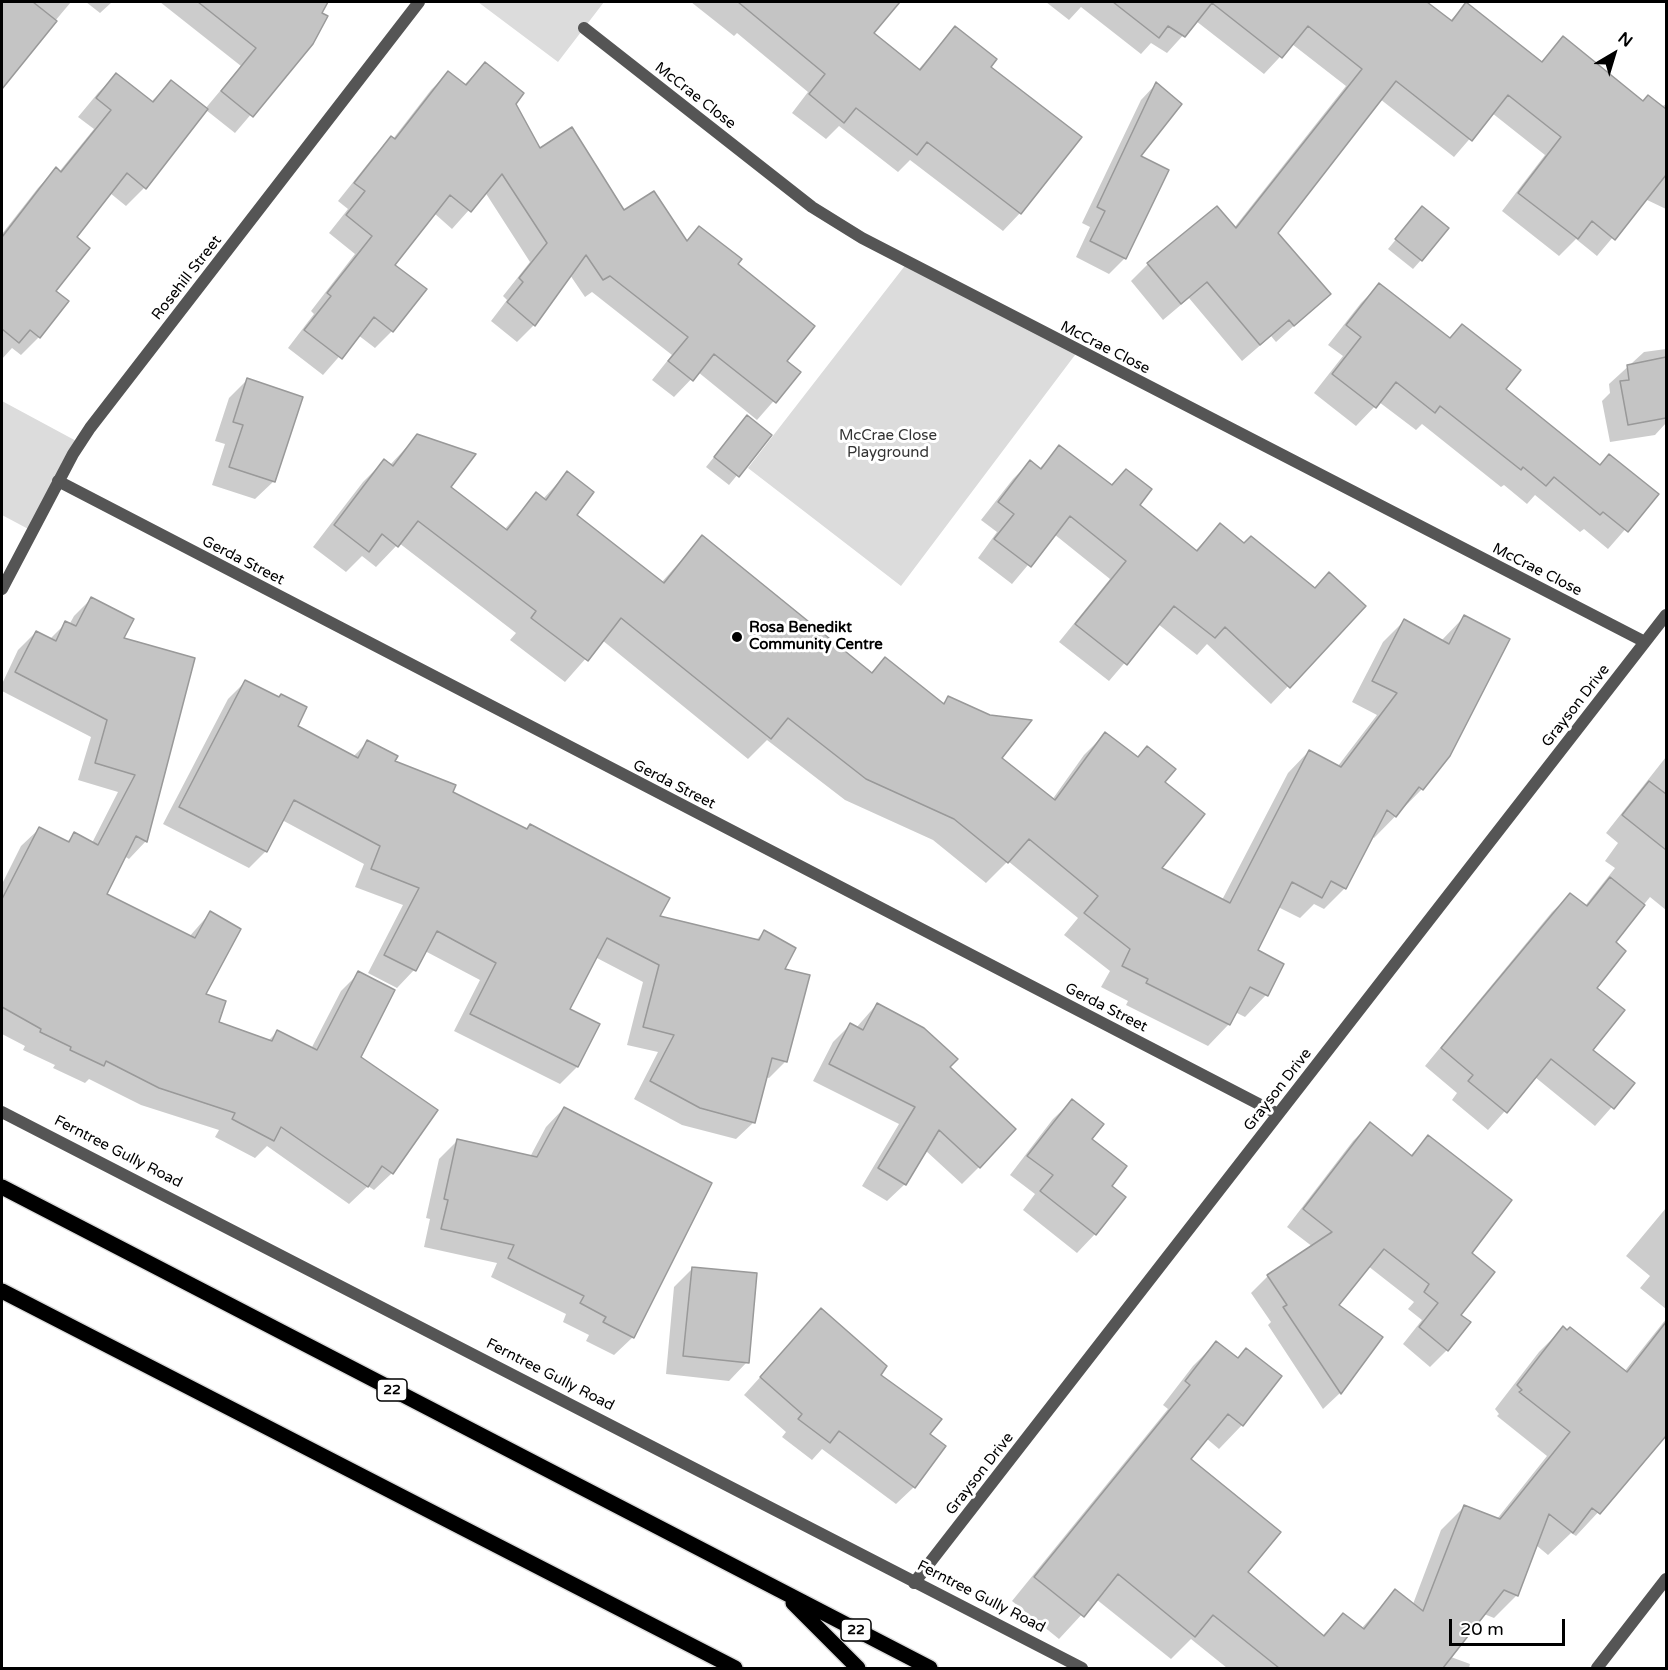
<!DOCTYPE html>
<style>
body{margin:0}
#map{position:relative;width:1668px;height:1670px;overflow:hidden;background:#fff;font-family:"Varela Round",sans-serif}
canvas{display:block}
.frame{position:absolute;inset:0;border:3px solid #000;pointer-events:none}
.north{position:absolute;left:1584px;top:24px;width:60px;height:60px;-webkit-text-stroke:4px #fff;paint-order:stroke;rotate:38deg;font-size:16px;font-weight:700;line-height:24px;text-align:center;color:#000}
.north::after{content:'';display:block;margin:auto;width:21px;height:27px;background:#000;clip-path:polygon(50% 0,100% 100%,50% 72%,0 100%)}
.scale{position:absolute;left:1449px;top:1619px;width:116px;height:27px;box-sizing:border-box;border:3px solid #000;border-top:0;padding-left:8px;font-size:18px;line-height:21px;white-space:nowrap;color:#000;-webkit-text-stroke:4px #fff;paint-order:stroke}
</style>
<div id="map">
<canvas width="1668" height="1670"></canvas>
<div class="frame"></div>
<div class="north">N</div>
<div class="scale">20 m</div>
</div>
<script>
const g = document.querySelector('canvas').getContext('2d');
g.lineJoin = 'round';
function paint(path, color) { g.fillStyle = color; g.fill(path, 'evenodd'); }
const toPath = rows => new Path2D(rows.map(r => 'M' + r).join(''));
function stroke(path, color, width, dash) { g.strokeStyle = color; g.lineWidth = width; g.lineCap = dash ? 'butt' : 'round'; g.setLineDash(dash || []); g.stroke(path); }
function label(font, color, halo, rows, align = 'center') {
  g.font = font + ' "Varela Round",sans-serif'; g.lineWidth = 6; g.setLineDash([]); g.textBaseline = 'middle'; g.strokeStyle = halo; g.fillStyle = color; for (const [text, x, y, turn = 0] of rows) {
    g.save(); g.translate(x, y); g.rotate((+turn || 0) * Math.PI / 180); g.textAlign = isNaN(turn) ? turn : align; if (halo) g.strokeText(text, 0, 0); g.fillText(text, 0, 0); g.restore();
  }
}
const green = toPath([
 [478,2,604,2,558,62],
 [907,263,1078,351,901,586,748,468],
 [2,401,80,443,32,531,2,515]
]);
const shadow = toPath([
 [2,2,71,2,2,84],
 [86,2,112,2,100,13],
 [160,2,327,2,320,14,312,43,235,133,206,110,144,188,126,206,110,193,75,237,39,337,21,355,12,348,2,359,2,234,38,188,56,169,59,172,94,129,78,117,98,93,116,75,151,102,171,82,205,109,241,66],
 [691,2,844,2,877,28,872,34,918,70,955,28,989,67,1020,213,1003,231,910,160,898,172,839,126,826,139,792,113,808,92,737,33,734,36],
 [1046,2,1424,2,1450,21,1466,4,1540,63,1563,38,1643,102,1661,107,1666,104,1666,209,1645,199,1597,256,1576,239,1559,256,1502,211,1545,155,1492,113,1454,157,1380,99,1276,233,1329,294,1276,342,1271,336,1242,361,1189,298,1163,320,1131,281,1148,264,1234,228,1346,86,1292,44,1264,74,1196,21,1167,53,1151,43,1141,54,1081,7,1069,20],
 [485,64,514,104,539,150,624,212,685,242,699,228,736,265,785,361,799,372,757,420,698,372,674,397,652,380,672,355,592,292,585,297,570,275,534,325,517,342,491,321,507,300,503,296,530,262,485,192,452,229,434,213,393,265,392,331,375,348,358,335,323,375,288,348,314,314,311,311,355,254,329,233,348,209,338,201,374,156,393,139,431,90,448,73,464,85],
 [1156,84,1138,156,1125,258,1109,274,1076,257,1090,227,1082,223,1141,100],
 [1422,208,1421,260,1413,269,1388,249],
 [1379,285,1449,339,1462,326,1504,389,1599,466,1656,494,1608,549,1584,529,1580,532,1535,495,1527,504,1504,485,1501,487,1422,424,1416,430,1379,402,1356,426,1314,393,1343,356,1328,345,1361,303],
 [1666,349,1666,423,1655,435,1610,442,1602,401,1610,393,1609,384,1644,352],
 [247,380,274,481,255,499,212,485,225,444,215,441,229,398],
 [739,426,770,435,729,485,706,467],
 [417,436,449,487,504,530,536,494,543,499,567,473,575,515,661,583,702,537,871,673,885,659,942,704,948,698,1000,758,1052,800,1084,755,1105,734,1163,782,1160,869,1222,900,1288,773,1309,751,1338,766,1377,715,1352,702,1383,642,1404,621,1441,641,1464,617,1449,755,1422,789,1374,838,1372,836,1345,888,1324,909,1314,904,1300,918,1278,907,1256,951,1282,964,1266,995,1245,1017,1235,1012,1229,1024,1208,1046,1126,1005,1128,1001,1101,987,1110,971,1064,935,1078,918,1008,861,986,883,933,840,845,800,767,740,748,759,602,640,565,682,510,640,516,633,399,543,376,567,362,556,346,572,313,547,363,482,384,461,390,465],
 [1059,447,1110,486,1126,471,1138,505,1195,551,1220,525,1244,545,1315,589,1364,606,1271,704,1207,644,1197,655,1158,624,1109,681,1059,642,1110,579,1054,534,1012,584,978,558,997,532,981,520,1013,479,1030,462,1039,469],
 [91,599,122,638,146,841,129,859,124,856,105,895,189,937,210,913,203,995,217,1023,268,1041,277,1032,311,1049,341,991,359,973,359,1057,392,1173,374,1190,368,1186,349,1204,267,1146,255,1158,215,1137,219,1130,141,1105,89,1079,85,1083,53,1068,55,1065,23,1050,25,1046,2,1034,2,884,21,846,39,829,66,843,74,834,92,843,118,792,78,780,91,737,2,691,2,684,18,650,36,632,50,639,66,623,69,625,74,616],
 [245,682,296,727,353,757,367,742,393,762,451,792,658,917,755,941,764,932,783,970,786,1061,769,1078,765,1077,754,1122,736,1139,682,1125,634,1099,658,1052,627,1045,643,982,595,957,568,1010,598,1025,577,1067,560,1084,454,1031,480,980,425,951,414,970,397,988,368,973,403,905,355,887,364,864,282,820,266,851,249,868,163,824,228,699],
 [1666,757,1666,910,1650,897,1613,943,1595,988,1591,1050,1633,1083,1595,1126,1535,1077,1488,1130,1452,1100,1457,1093,1425,1066,1552,912,1570,895,1585,906,1615,868,1605,861,1618,843,1606,833],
 [877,1004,979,1167,962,1184,925,1150,905,1184,887,1201,862,1186,899,1124,813,1081,833,1042,850,1025,856,1028],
 [1072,1101,1110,1186,1095,1234,1077,1253,1023,1210,1035,1194,1010,1175,1053,1119],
 [564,1108,633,1337,614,1355,586,1341,589,1335,563,1322,566,1314,491,1277,497,1263,424,1247,430,1219,426,1218,439,1159,457,1141,530,1157,546,1127],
 [1370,1124,1410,1156,1428,1137,1469,1253,1459,1315,1447,1350,1430,1367,1403,1344,1422,1320,1408,1309,1414,1302,1368,1266,1336,1305,1380,1337,1340,1393,1323,1409,1268,1325,1271,1322,1251,1293,1268,1276,1313,1247,1287,1227,1353,1141],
 [1666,1208,1666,1309,1640,1288,1650,1276,1626,1256],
 [693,1268,747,1362,729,1381,666,1374,674,1287],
 [821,1310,928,1435,944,1446,914,1487,896,1504,822,1449,812,1460,782,1437,786,1432,744,1395],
 [1666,1319,1666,1434,1642,1465,1576,1536,1571,1533,1548,1555,1536,1545,1517,1595,1494,1618,1484,1614,1451,1657,1470,1664,1469,1668,1227,1668,1191,1639,1171,1659,1096,1599,1059,1639,1012,1601,1168,1409,1163,1405,1193,1366,1216,1343,1242,1425,1219,1449,1206,1438,1188,1459,1245,1572,1322,1636,1343,1615,1361,1629,1395,1591,1413,1604,1441,1530,1464,1507,1497,1519,1547,1456,1497,1416,1499,1414,1495,1409,1539,1352,1563,1328,1624,1372]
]);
const building = toPath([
 [2,2,33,2,57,21,2,89,2,2],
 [198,2,328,2,322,13,328,16,313,44,253,117,221,91,256,48,198,2],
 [738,2,900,2,874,33,920,70,955,26,997,59,991,67,1082,137,1021,214,927,142,917,155,856,108,844,123,809,94,825,74,738,2],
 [1113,2,1427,2,1452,21,1466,2,1542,62,1563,36,1643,101,1648,95,1666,109,1666,175,1615,240,1592,221,1578,239,1518,193,1561,137,1508,95,1472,141,1396,81,1278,233,1331,294,1294,326,1289,320,1260,345,1207,282,1181,304,1147,263,1217,206,1236,228,1362,69,1308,26,1282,58,1212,3,1185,37,1168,26,1159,38,1113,2],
 [485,62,524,93,516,104,540,148,572,127,624,210,654,191,687,241,699,226,742,259,738,264,815,326,787,361,801,372,776,403,714,354,693,381,668,361,688,337,610,276,603,280,586,255,535,326,507,302,523,282,519,278,547,243,502,174,471,212,450,195,395,265,427,289,393,332,374,317,342,359,304,330,331,296,327,293,372,236,346,215,365,191,354,183,391,136,395,139,448,71,466,85,485,62],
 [116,73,153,102,171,80,208,109,146,189,127,173,77,237,90,248,56,291,69,301,40,338,30,330,19,343,2,329,2,237,56,167,61,172,111,110,96,98,116,73],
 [1156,82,1182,104,1141,156,1169,170,1126,259,1090,241,1105,211,1097,207,1156,82],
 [1422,206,1449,228,1422,261,1395,239,1422,206],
 [1379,283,1450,338,1462,324,1521,370,1506,389,1600,465,1609,454,1659,494,1628,532,1603,512,1600,515,1554,477,1546,486,1523,467,1521,470,1440,406,1435,413,1396,382,1376,408,1332,374,1361,337,1346,325,1379,283],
 [1666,357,1666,418,1628,425,1620,381,1629,380,1627,365,1666,357],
 [247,378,303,397,275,482,229,467,243,425,233,422,247,378],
 [747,415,772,435,739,477,714,457,747,415],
 [417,434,476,454,451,487,507,530,536,492,546,500,567,471,594,492,577,515,664,583,702,535,872,673,885,657,944,704,948,696,990,715,1032,720,1002,758,1055,800,1105,732,1138,757,1147,746,1176,769,1165,782,1205,814,1162,868,1230,903,1309,750,1341,767,1397,693,1372,681,1404,619,1449,644,1464,615,1510,639,1450,756,1423,790,1419,787,1396,817,1387,810,1346,889,1331,881,1322,898,1292,882,1258,950,1284,964,1268,996,1250,987,1230,1025,1146,983,1148,979,1122,966,1130,949,1084,913,1098,896,1029,839,1008,863,954,819,866,779,788,718,771,739,621,618,588,661,531,618,536,611,418,521,398,547,382,534,369,552,334,525,384,459,393,466,417,434],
 [1059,445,1112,485,1126,469,1152,489,1140,505,1197,551,1220,523,1244,543,1251,536,1315,588,1329,572,1366,606,1290,688,1225,627,1215,638,1174,606,1127,665,1075,624,1126,561,1070,516,1031,567,994,539,1014,514,998,502,1030,460,1041,469,1059,445],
 [91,597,134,619,124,638,195,658,147,842,136,836,107,894,195,938,210,911,241,929,206,994,226,1001,219,1022,272,1041,277,1030,317,1050,358,971,395,990,361,1057,438,1110,393,1174,382,1166,368,1187,281,1127,274,1141,232,1119,235,1113,159,1088,106,1061,104,1066,70,1050,71,1047,40,1032,41,1029,2,1007,2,899,39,827,69,842,74,832,98,845,135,775,95,763,107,720,15,672,36,631,56,641,65,621,76,626,91,597],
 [245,680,279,697,281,694,307,707,298,726,358,758,367,740,398,756,395,761,456,785,453,792,527,829,530,824,670,898,660,916,759,940,764,930,796,948,785,969,810,975,787,1062,772,1058,755,1123,700,1108,650,1081,674,1035,643,1027,659,965,607,938,570,1009,600,1024,578,1067,470,1014,496,963,437,931,416,971,384,955,419,888,371,869,380,846,294,800,267,852,179,807,245,680],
 [1649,781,1666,794,1666,850,1622,815,1649,781],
 [1610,877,1645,905,1616,942,1626,951,1597,988,1625,1010,1593,1050,1635,1083,1614,1109,1551,1059,1507,1113,1468,1081,1473,1075,1441,1048,1570,893,1587,906,1610,877],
 [877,1003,924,1028,958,1059,950,1067,1016,1129,980,1168,939,1130,906,1185,878,1168,915,1107,829,1064,850,1023,863,1030,877,1003],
 [1072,1099,1104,1124,1092,1139,1127,1166,1112,1186,1126,1197,1096,1235,1040,1191,1053,1175,1027,1156,1072,1099],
 [564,1107,712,1183,634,1338,603,1322,606,1317,580,1303,584,1296,508,1258,514,1245,441,1229,448,1200,444,1199,457,1139,537,1157,564,1107],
 [1370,1122,1412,1156,1428,1135,1512,1200,1472,1253,1495,1272,1461,1315,1471,1322,1448,1351,1419,1327,1438,1303,1424,1292,1429,1284,1384,1249,1339,1305,1383,1337,1341,1394,1283,1307,1287,1305,1267,1275,1332,1232,1303,1209,1370,1122],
 [692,1267,757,1273,749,1363,683,1356,692,1267],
 [821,1308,887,1366,881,1375,942,1419,930,1434,946,1446,915,1488,839,1431,830,1443,798,1419,802,1414,760,1377,821,1308],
 [1666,1322,1666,1436,1600,1514,1592,1508,1573,1533,1549,1514,1518,1596,1504,1590,1443,1668,1279,1668,1213,1615,1195,1637,1118,1574,1084,1617,1034,1577,1190,1385,1185,1381,1216,1341,1238,1358,1246,1348,1282,1376,1243,1426,1228,1414,1191,1459,1281,1532,1248,1572,1324,1636,1343,1613,1364,1629,1395,1589,1423,1611,1464,1505,1500,1519,1570,1432,1519,1392,1522,1390,1517,1385,1563,1326,1567,1330,1570,1327,1627,1372,1666,1322]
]);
const minor = toPath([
 [584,28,812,207,862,238,1645,642],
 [58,481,1278,1114],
 [2,589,73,454,90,428,419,2],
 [2,1112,1082,1668],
 [914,1583,1666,615],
 [1597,1668,1666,1579]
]);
const primary = toPath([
 [2,1187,930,1668],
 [2,1291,735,1668],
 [793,1603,858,1668]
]);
const markers = [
 [737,637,6,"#000"]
];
const shields = [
 [392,1390,30],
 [856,1630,30]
];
const shieldNames = [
 ["22",392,1390],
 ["22",856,1630]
];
const streetNames = [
 ["McCrae Close",695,96,38],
 ["Rosehill Street",187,278,-52],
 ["McCrae Close",1105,348,27],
 ["Gerda Street",243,561,27],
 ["McCrae Close",1537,570,27],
 ["Grayson Drive",1576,706,-52],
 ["Gerda Street",674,785,27],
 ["Gerda Street",1106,1008,27],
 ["Grayson Drive",1278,1090,-52],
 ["Ferntree Gully Road",118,1152,27],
 ["Ferntree Gully Road",550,1375,27],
 ["Grayson Drive",980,1474,-52],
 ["Ferntree Gully Road",981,1597,27]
];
const parkNames = [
 ["McCrae Close",888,436],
 ["Playground",888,453]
];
const poiNames = [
 ["Rosa Benedikt",749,628],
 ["Community Centre",749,645]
];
paint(green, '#dcdcdc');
paint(shadow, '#0003');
paint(building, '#c4c4c4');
stroke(building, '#999', 1.5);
stroke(primary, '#dbdbdb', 18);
stroke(minor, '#555', 12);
stroke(primary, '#000', 15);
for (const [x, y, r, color] of markers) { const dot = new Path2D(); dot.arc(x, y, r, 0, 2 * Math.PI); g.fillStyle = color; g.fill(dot); stroke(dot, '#fff', 2); }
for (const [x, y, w] of shields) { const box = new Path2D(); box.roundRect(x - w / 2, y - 11, w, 22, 4.5); g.fillStyle = '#fff'; g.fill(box); stroke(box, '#000', 1.5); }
label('bold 14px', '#000', null, shieldNames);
label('15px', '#000', '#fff', streetNames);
label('15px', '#333', '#fff', parkNames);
label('bold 15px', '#000', '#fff', poiNames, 'left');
</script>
